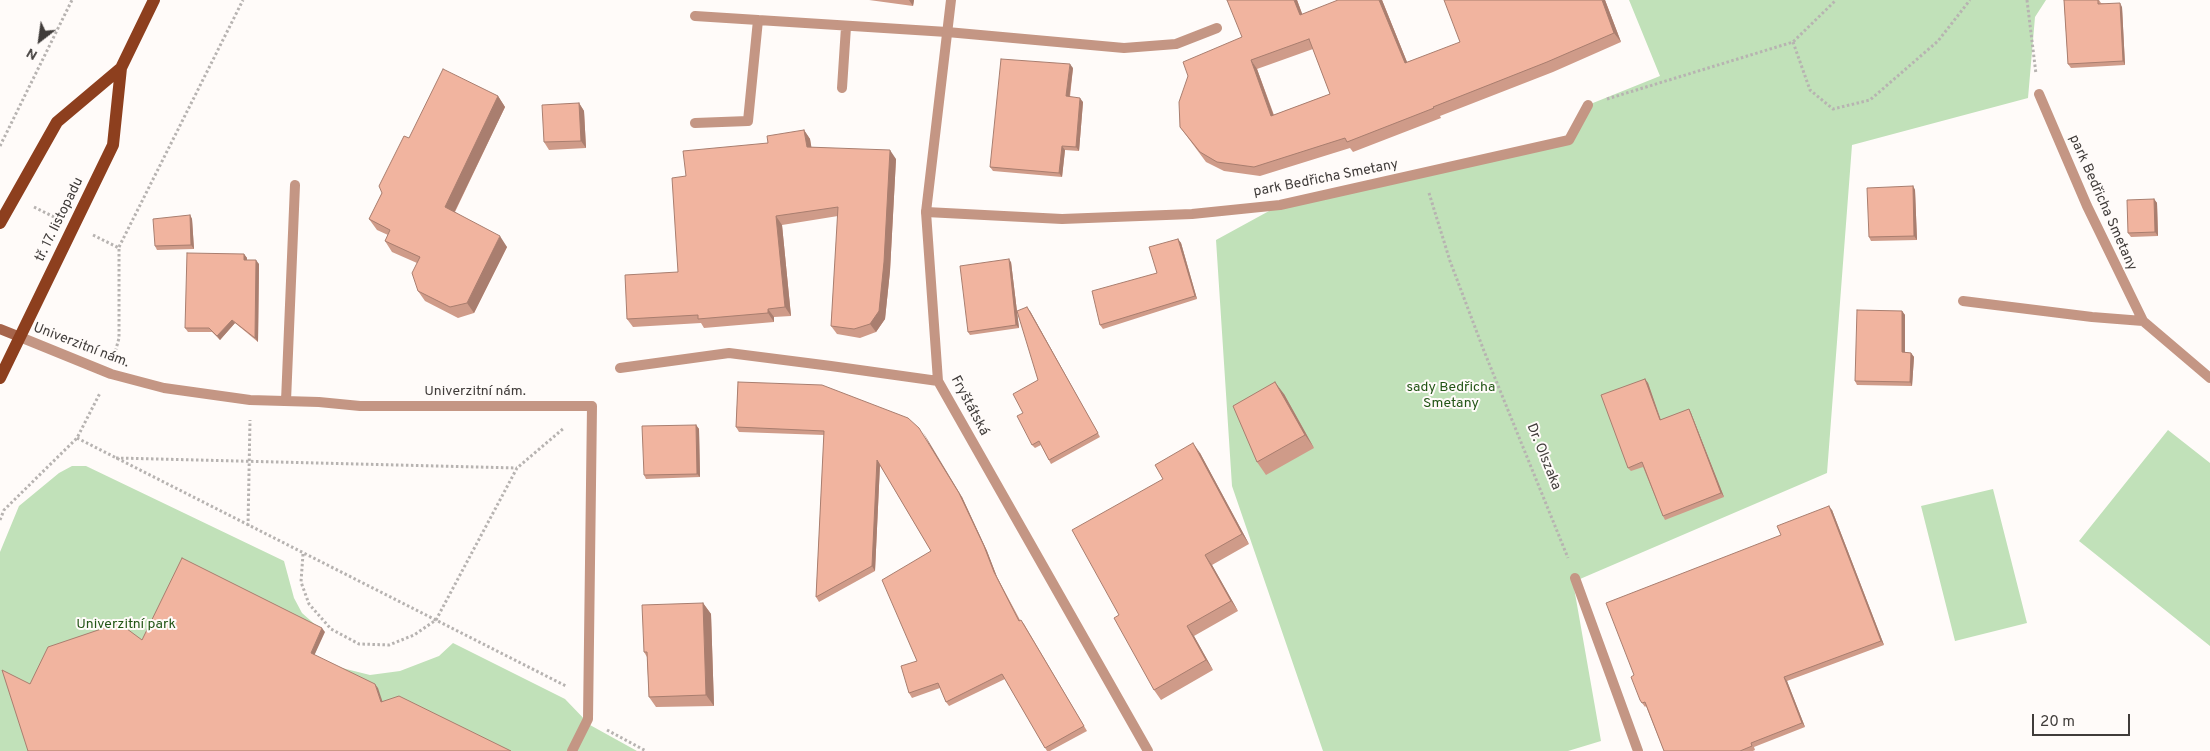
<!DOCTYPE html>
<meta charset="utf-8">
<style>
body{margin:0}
#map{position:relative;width:2210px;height:751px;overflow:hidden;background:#fffbf9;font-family:Overpass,sans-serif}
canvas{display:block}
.north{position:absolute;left:15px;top:15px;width:50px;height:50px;-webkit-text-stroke:4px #fffbf9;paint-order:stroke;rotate:210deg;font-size:14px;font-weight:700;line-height:20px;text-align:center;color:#403c3a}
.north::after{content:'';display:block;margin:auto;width:18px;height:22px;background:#403c3a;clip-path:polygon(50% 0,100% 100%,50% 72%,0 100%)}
.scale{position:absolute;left:2032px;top:714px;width:98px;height:22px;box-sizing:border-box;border:2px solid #403c3a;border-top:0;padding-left:6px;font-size:15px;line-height:18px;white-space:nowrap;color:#403c3a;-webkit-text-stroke:4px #fffbf9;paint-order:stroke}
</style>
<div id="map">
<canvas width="2210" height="751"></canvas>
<div class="north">N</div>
<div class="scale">20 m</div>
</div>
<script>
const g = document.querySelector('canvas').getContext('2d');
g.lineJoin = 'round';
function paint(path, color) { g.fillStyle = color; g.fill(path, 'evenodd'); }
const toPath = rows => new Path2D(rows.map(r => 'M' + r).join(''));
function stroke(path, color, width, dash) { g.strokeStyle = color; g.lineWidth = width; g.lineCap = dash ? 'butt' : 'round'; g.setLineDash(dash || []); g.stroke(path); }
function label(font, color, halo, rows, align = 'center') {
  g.font = font + ' Overpass,sans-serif'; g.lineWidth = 4; g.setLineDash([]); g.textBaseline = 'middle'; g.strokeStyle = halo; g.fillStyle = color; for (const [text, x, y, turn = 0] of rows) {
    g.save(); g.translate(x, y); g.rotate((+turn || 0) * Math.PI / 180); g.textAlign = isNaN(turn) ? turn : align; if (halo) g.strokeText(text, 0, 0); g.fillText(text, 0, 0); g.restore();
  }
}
const green = toPath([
 [1629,0,2046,0,2035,17,2028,98,1852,145,1827,473,1573,582,1601,741,1568,751,1323,751,1232,486,1216,240,1280,205,1568,140,1588,105,1660,76],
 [2168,430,2210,463,2210,646,2079,541],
 [72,466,86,466,284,561,294,598,302,613,320,629,321,639,314,656,334,666,370,675,400,671,439,656,453,643,565,699,590,725,637,751,0,751,0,552,19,506,59,473],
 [1993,489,2027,623,1955,641,1921,506]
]);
const path = toPath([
 [2027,0,2036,74],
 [1793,42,1810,90,1833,109,1870,100,1938,41,1970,0],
 [1607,99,1793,42,1836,0],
 [0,146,72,0],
 [1429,193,1450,261,1484,351,1568,558],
 [34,207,54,217],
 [93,235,119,248,119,338,115,353],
 [119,247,243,0],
 [77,438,566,686],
 [116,458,517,468],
 [0,520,4,510,77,438,100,393],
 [248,526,250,420],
 [303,554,301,582,309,604,331,629,359,644,389,645,414,635,436,620,517,468,564,428],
 [607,730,646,751]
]);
const lane = toPath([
 [695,16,947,32,1124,48,1176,44,1217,28],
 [842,88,846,27],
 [695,123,748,121,758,20],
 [926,212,1062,219,1192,214,1280,205,1569,140,1588,105],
 [1575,578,1638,751]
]);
const street = toPath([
 [951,0,926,212,938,381,1148,751],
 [2039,94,2087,206,2143,321,2210,378],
 [1963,301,2092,317,2143,321],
 [20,337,111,374,164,388,250,400,319,402,360,406,592,406,588,719,572,751],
 [620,368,729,353,831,366,938,381],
 [286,401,295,185]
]);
const secondary = toPath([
 [0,329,20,337]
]);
const primary = toPath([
 [0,223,57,122,121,68],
 [0,378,113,145,121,68,154,0]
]);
const wall = toPath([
 [869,0,914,0,913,6],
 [1297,0,1302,14,1382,0,1407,62,1605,0,1621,42,1553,72,1440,116,1441,118,1353,152,1350,148,1260,176,1224,171,1206,162,1180,127,1242,37],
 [1313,49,1330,94,1274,115,1257,69],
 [2064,0,2099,0,2101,3,2122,7,2125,65,2071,68,2068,64],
 [1073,68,1070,97,1083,102,1079,151,1065,150,1062,177,993,171,990,167],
 [498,96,505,107,455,212,507,247,474,313,458,318,425,301,418,291,417,263,392,252,385,241,388,235,377,230,369,219,409,138],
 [579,103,584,111,586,148,549,150,544,142],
 [804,130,810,139,811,147,896,159,890,271,885,319,876,332,860,338,837,334,831,326,838,216,782,225,791,316,774,317,774,322,704,328,701,323,633,327,627,319,678,272,686,176,768,143],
 [1913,186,1915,190,1917,240,1871,241,1869,237],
 [2154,199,2157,203,2158,236,2131,237,2128,233],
 [190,215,192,219,194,249,157,250,155,246],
 [1178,239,1181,243,1197,299,1103,329,1100,325,1157,273],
 [244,254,247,258,247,260,259,264,258,342,235,323,220,340,212,332,188,332,185,328],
 [1011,262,1019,328,970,335,968,332],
 [1030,311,1100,437,1051,464,1041,445,1035,448,1032,445,1038,380],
 [1902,311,1905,315,1905,352,1911,353,1914,357,1912,386,1857,385,1855,381],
 [1645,379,1648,383,1661,420,1689,409,1691,413,1724,497,1665,520,1663,516,1643,467,1631,471,1628,468],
 [738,382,962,497,987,551,997,577,1020,620,1024,624,1087,731,1050,751,1047,751,1005,679,949,706,946,702,940,688,912,698,909,693,917,661,931,551,880,465,875,571,819,602,816,597,824,435,739,432,736,427],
 [1284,394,1314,448,1266,475,1257,462],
 [696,425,699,429,700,477,646,479,644,475],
 [1200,453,1249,544,1212,565,1238,611,1194,636,1213,670,1161,700,1154,690,1119,615,1163,479],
 [1832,510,1884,645,1787,681,1805,727,1754,747,1755,750,1753,751,1664,751,1646,706,1645,707,1640,700,1634,675,1781,535],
 [703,603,711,614,714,706,656,707,649,697,647,657,644,652]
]);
const shadedWall = toPath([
 [909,0,914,0,913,6],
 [1294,0,1297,0,1306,24,1300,15],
 [1379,0,1382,0,1411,72,1405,63],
 [1602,0,1605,0,1621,42,1614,33],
 [2120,3,2122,7,2125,65,2123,61],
 [1251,60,1257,69,1277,125,1271,116],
 [1070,64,1073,68,1069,100,1066,96],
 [498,96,505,107,452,217,445,207],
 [1080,98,1083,102,1079,151,1076,147],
 [579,103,584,111,586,148,581,141],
 [804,130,810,139,813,156,807,147],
 [1062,146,1065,150,1062,177,1059,173],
 [890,150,896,159,890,271,885,319,876,332,870,324],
 [1913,186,1915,190,1917,240,1914,236],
 [2154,199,2157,203,2158,236,2155,232],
 [190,215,192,219,194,249,191,245],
 [776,216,782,225,791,316,785,307],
 [500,236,507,247,474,313,467,303],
 [1178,239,1181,243,1197,299,1195,296],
 [244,254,247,258,247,264,244,260],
 [1009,259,1011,262,1019,328,1016,325],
 [256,260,259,264,258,342,255,338],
 [1027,307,1030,311,1100,437,1098,433],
 [768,309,774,317,774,322,768,313],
 [1902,311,1905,315,1905,356,1902,352],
 [232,320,235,323,220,340,217,336],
 [1911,353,1914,357,1912,386,1910,382],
 [1645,379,1648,383,1662,424,1660,420],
 [1275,382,1284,394,1314,448,1305,435],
 [1689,409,1691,413,1724,497,1721,493],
 [696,425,699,429,700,477,697,474],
 [923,432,962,497,987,551,997,577,1022,625,994,572],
 [1193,443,1200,453,1249,544,1242,534],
 [877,460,880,464,875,571,872,566],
 [1829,506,1832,510,1884,645,1881,641],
 [1205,555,1212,565,1238,611,1231,601],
 [703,603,711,614,714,706,706,695],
 [1187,626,1194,636,1213,670,1206,660],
 [322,628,325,632,314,656,311,653],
 [1784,677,1787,681,1805,727,1802,723],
 [375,684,378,688,384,706,381,702]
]);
const building = toPath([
 [1227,0,1294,0,1300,15,1338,0,1379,0,1405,63,1460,42,1444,0,1602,0,1614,33,1547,62,1433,107,1434,108,1347,142,1345,138,1254,167,1217,162,1200,152,1180,127,1179,102,1188,76,1183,62,1242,37,1227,0],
 [1309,39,1330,94,1271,116,1251,60,1309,39],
 [2064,0,2098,0,2098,4,2120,3,2123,61,2068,64,2064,0],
 [1001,59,1070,64,1066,96,1080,98,1076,147,1062,146,1059,173,990,167,1001,59],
 [443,69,498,96,445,207,500,236,467,303,450,307,418,291,412,273,420,257,385,241,390,230,369,219,382,193,379,186,404,136,409,138,443,69],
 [579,103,581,141,544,142,542,105,579,103],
 [804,130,807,147,890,150,884,262,879,311,870,324,854,329,831,326,838,207,776,216,785,307,768,309,768,313,698,319,698,315,627,319,625,275,678,272,672,178,686,176,683,151,768,143,767,136,804,130],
 [1913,186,1914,236,1869,237,1867,188,1913,186],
 [2154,199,2155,232,2128,233,2127,200,2154,199],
 [190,215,191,245,155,246,153,219,190,215],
 [1178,239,1195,296,1100,325,1092,291,1157,273,1149,247,1178,239],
 [187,253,244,254,244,260,256,260,255,338,232,320,217,336,209,328,185,328,187,253],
 [1009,259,1016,325,968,332,960,266,1009,259],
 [1027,307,1098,433,1049,460,1039,441,1032,445,1017,416,1023,413,1013,394,1038,380,1017,311,1027,307],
 [1857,310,1902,311,1902,352,1911,353,1910,382,1855,381,1857,310],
 [1645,379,1660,420,1689,409,1721,493,1663,516,1642,462,1628,468,1601,395,1645,379],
 [738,382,822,385,908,418,919,428,959,493,984,546,994,572,1019,621,1021,620,1084,726,1045,748,1002,674,946,702,938,683,909,693,901,666,917,661,882,580,931,551,877,460,872,566,816,597,824,431,736,427,738,382],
 [1275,382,1305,435,1257,462,1233,406,1275,382],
 [696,425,697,474,644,475,642,426,696,425],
 [1193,443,1242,534,1205,555,1231,601,1187,626,1206,660,1154,690,1114,618,1119,615,1072,530,1163,479,1155,465,1193,443],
 [1829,506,1881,641,1784,677,1802,723,1751,743,1752,746,1740,751,1664,751,1645,702,1642,703,1640,700,1631,677,1634,675,1606,603,1781,535,1777,526,1829,506],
 [182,558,322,628,311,653,375,684,381,702,399,696,511,751,28,751,2,670,30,684,48,647,119,623,142,640,182,558],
 [703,603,706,695,649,697,647,652,644,652,642,605,703,603]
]);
const streetNames = [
 ["park Bedřicha Smetany",1326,179,-11],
 ["park Bedřicha Smetany",2102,203,66],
 ["tř. 17. listopadu",60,220,-64],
 ["Univerzitní nám.",81,346,21],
 ["Univerzitní nám.",475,392],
 ["Fryštátská",969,406,62],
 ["Dr. Olszaka",1543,457,68]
];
const parkNames = [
 ["sady Bedřicha",1451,388],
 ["Smetany",1451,404],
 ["Univerzitní park",126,625]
];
paint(green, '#c1e1b9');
stroke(path, '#b7b3b1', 3, [2.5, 2.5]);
stroke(lane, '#c49684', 10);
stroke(street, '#c49684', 10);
stroke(secondary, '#a6644b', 10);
stroke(primary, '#8d3f1e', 12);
paint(wall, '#cf9b89');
paint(shadedWall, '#a97e6f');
paint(building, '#f1b49f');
stroke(building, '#a97e6f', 1);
label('14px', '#403c3a', '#fffbf9', streetNames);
label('14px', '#235516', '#fffbf9', parkNames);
</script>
